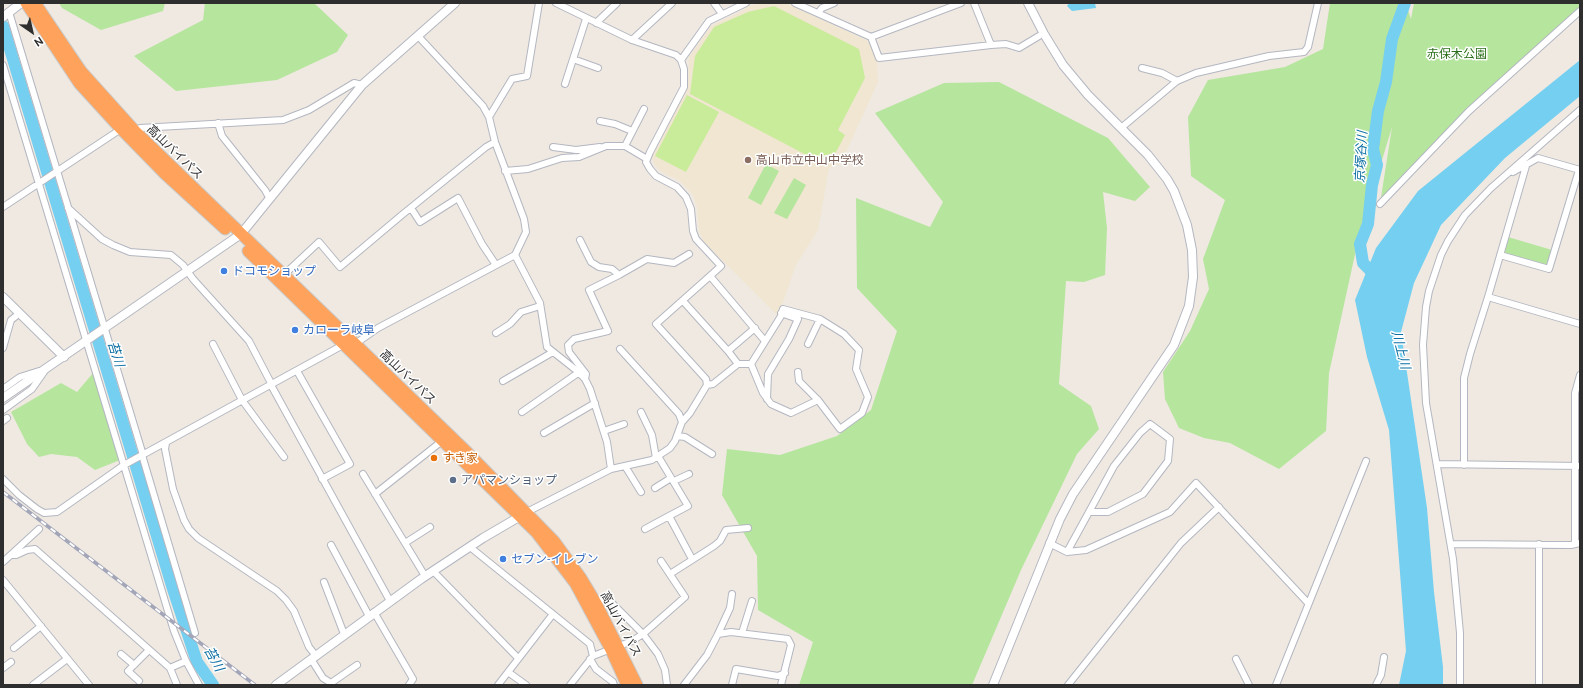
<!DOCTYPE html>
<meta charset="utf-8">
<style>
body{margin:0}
#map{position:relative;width:1583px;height:688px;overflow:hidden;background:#efe9e1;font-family:Ubuntu,sans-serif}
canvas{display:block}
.frame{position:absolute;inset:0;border:4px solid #2e2e2e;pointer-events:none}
.north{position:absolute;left:12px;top:12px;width:40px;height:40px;-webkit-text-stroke:3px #fff;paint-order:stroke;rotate:146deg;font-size:11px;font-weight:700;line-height:16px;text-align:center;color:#2e2e2e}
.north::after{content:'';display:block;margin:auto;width:14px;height:18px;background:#2e2e2e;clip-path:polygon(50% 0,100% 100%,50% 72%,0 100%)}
</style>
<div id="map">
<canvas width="1583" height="688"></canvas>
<div class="frame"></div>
<div class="north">N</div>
</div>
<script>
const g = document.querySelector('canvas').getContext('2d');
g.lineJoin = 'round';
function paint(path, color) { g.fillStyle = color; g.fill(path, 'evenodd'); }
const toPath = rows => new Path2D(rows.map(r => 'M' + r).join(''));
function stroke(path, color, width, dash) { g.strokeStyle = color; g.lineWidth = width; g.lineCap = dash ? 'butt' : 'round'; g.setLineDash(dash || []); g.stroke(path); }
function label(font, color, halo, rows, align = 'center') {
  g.font = font + ' Ubuntu,"Noto Sans JP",sans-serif'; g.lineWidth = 3; g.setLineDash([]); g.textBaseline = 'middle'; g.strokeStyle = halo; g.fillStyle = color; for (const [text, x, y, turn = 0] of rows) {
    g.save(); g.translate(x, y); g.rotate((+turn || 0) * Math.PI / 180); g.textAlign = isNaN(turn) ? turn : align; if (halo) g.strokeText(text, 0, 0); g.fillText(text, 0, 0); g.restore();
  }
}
const education = toPath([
 [763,3,786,3,868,41,877,61,878,82,841,163,829,168,818,230,796,265,778,316,704,242,699,231,697,207,693,195,679,180,663,173,655,166,652,157,688,85,689,57,711,26,746,9,744,7]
]);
const green = toPath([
 [59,3,165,3,163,11,101,30,62,8],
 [205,3,314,3,348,35,337,52,277,80,176,91,134,56,203,20],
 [1330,3,1409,3,1407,7,1411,19,1414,3,1580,3,1580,11,1469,111,1380,204,1392,127,1359,236,1329,373,1326,431,1279,469,1230,443,1204,438,1179,428,1165,399,1163,372,1190,331,1209,289,1203,259,1225,200,1191,176,1188,117,1208,80,1285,67,1323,49],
 [999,82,1108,138,1150,187,1135,201,1103,192,1107,228,1105,275,1084,282,1066,281,1059,384,1091,406,1099,429,1077,454,1021,570,972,685,799,685,813,642,758,610,757,556,722,495,727,449,780,455,837,436,871,410,897,331,857,288,856,198,930,227,943,202,875,113,944,83],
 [766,164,779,171,761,205,748,198],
 [794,178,806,185,787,219,774,213],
 [1508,237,1552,250,1548,263,1544,266,1506,254,1504,251],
 [93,373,120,460,95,470,77,457,51,454,39,457,27,444,11,412,61,383,77,392]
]);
const pitch = toPath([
 [774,6,859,49,865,78,838,130,845,135,836,152,814,159,690,94,695,56,714,27,748,12],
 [687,95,719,112,686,172,655,156]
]);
const water = toPath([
 [1069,3,1095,3,1096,8,1072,11,1067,6],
 [1580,60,1580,96,1505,158,1441,225,1414,283,1401,332,1427,508,1434,592,1443,667,1443,685,1399,685,1406,651,1389,430,1367,357,1355,300,1376,248,1418,191]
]);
const river = toPath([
 [3,26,173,589,197,662,213,685],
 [1376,280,1373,273,1363,263,1360,244,1368,224,1372,185,1377,165,1373,149,1378,111,1386,82,1392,39,1405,3]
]);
const street = toPath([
 [556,3,632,40,676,55,681,60,684,69,684,87,650,152,646,162,650,169,656,176,677,187,686,197,691,209,693,231,696,239,721,266,710,276],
 [714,3,722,14],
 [795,3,871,37,879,58,991,45,974,3],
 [9,12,143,455],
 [818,13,822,8,834,3],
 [596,23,617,3],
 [871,37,961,3],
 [632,40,672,3],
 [991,45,1006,44,1019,48,1039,36],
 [573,59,598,68],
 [681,60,709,21,746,3],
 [3,65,174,631,186,661,199,685],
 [1142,68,1162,73,1177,81],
 [565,84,586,19],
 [489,117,512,79,527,76,539,3],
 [600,121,615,124,632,131],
 [218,123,222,136,265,190,270,199],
 [1121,128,1177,81,1196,73,1269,56,1304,52,1308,47,1318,3],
 [135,131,140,128,283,120,309,110,354,83,362,85],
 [625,146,644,109],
 [553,147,576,150,600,147],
 [505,171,528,169,562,158,579,157,606,146,625,146,647,159],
 [1513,172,1538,158,1580,170],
 [1380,204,1469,111,1580,11],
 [3,207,121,129],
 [68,208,102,239,113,245,130,252,171,255,183,265,193,279,249,341,272,385],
 [411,208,420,222,458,198,482,244,496,265],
 [580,240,591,262,599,267,612,269,619,275,589,290,608,331,574,339,568,345,569,352,586,374,585,379],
 [515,255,540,303,547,347,576,370,585,379,590,389,607,442,611,469],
 [1500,255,1549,269,1579,170],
 [288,271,319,242,340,267,403,214,486,147,495,142],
 [619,275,647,259,674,263,689,254],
 [1488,297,1580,324],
 [683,301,728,351],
 [496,333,510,324,521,312,540,306],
 [213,344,242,400,284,457],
 [355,344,378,328,515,255,526,232,524,219,495,142,489,117,483,106,418,36],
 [3,348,11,320,20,313],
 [620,349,679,414,682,422],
 [738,364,728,351,755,328],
 [751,364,763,393,771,404,791,413,818,400],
 [297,371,350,464,322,479],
 [798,372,799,381,818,400,840,429,862,413,868,397,856,369,859,350,844,334,820,319,808,344],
 [503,381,553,352],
 [271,385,390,601],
 [707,385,706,379,656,324,710,276,765,341],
 [3,389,20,377,39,371],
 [767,399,768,374,789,339,798,319,781,313],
 [3,410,32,389,46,369],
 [522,412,578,373],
 [641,412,652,435,656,458],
 [3,421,7,418],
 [604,431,624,424],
 [544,433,595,403],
 [677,436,685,437,712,454],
 [166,443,165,449,173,489,184,520,189,529,198,538,277,591,286,600,294,611,309,647,316,656],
 [142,455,195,633],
 [658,456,688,506,669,516,692,559],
 [1437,464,1580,466],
 [1464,465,1464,378,1470,354,1488,297,1526,166],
 [625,466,641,492],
 [363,474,425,576],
 [3,479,19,495,37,509,44,513,57,512,124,465,343,345],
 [674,481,689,474],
 [655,488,671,478],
 [375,494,442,441],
 [527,512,611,469,652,460,670,448,675,441,682,422,690,413,707,385,713,384,738,364,751,364,781,316,783,309,820,319],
 [645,529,669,516],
 [405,543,430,527],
 [1049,543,1067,552,1086,550,1170,512,1196,483,1308,603],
 [1575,543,1575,393,1580,375],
 [1451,544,1571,545,1580,543],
 [331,545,369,616],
 [470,547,590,644,593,656],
 [1067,552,1089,512,1114,466,1140,433,1150,424,1170,439,1168,461,1143,494,1108,512,1089,512],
 [11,555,16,555,27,550,35,549,170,668,186,661],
 [3,562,39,529],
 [434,572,518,658],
 [670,574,714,546,720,541,726,530,748,528],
 [3,580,89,685],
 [324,582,344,634],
 [596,603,606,597,643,634,658,654,665,670,667,685],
 [374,612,413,679,409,685],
 [742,633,752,601],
 [718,634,731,632,788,639,791,645,781,685],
 [14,648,41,626],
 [121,654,134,665],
 [311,659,323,678,331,683,357,665],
 [590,659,596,669,613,682,614,685],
 [1236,659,1249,685],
 [3,668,11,662],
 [170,668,177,685],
 [508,672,526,685],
 [139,681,128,671,149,650],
 [33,685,67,659],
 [498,685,553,614],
 [570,685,593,656,632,641,643,634,685,597,661,561],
 [684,685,707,655,718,634,730,608,732,594],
 [732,685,736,669,778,676,785,673],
 [1068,685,1181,543,1219,507],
 [1276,685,1366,461],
 [1376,685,1381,675,1384,657],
 [1460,685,1460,633,1453,559,1426,403,1423,345,1426,307,1429,291,1441,255,1448,241,1465,215,1491,188,1580,110],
 [1539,685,1539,544]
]);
const secondary = toPath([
 [3,17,21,3],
 [3,297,64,357],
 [3,398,241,234,362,85,455,3],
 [276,685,421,579,483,538,524,514],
 [993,685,1060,519,1073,494,1174,345,1189,306,1193,277,1192,250,1187,225,1174,191,1167,179,1148,155,1088,95,1063,65,1044,34,1028,3]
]);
const highway = toPath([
 [26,3,79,83,121,129,165,174,225,229],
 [35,3,81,71,135,131,468,453,554,541,581,578,596,603,637,685],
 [248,251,536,532,575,583,611,650,627,685]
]);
const rail = toPath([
 [3,492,255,685]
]);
const markers = [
 [748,160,4,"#8d6e63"],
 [224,271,4,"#3f7fe0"],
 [295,330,4,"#3f7fe0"],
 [434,458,4,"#e8710a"],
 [453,480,4,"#5c6f8a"],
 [503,559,4,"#3f7fe0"]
];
const parkNames = [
 ["赤保木公園",1457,54]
];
const streetNames = [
 ["高山バイパス",175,152,44],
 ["高山バイパス",408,377,44],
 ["高山バイパス",621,624,62]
];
const educationNames = [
 ["高山市立中山中学校",756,160]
];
const shopNames = [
 ["ドコモショップ",232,271],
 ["カローラ岐阜",303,330],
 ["セブン-イレブン",511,559]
];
const foodNames = [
 ["すき家",442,458]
];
const serviceNames = [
 ["アパマンショップ",461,480]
];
const waterNames = [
 ["京塚谷川",1361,157,-87],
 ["川上川",1401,350,76],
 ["苔川",116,354,73],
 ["苔川",214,659,61]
];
paint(education, '#f0e6d1');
paint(green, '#b6e59e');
paint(pitch, '#c9ec9a');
paint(water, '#75cff0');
stroke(river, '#75cff0', 12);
stroke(street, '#b4b7c1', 8);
stroke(secondary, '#b4b7c1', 10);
stroke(highway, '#c9c9c9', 13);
stroke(street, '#fff', 6);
stroke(secondary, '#fff', 8);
stroke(highway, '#ffa35c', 11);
stroke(rail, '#a3a6b8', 3.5);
stroke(rail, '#fff', 2, [6]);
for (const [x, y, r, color] of markers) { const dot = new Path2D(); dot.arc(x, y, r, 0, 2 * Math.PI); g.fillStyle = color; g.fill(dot); stroke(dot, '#fff', 1.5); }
label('12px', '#2c6e1b', '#fff', parkNames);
label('12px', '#2e2e2e', '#fff', streetNames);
label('12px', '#785e54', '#fff', educationNames, 'left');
label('12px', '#366cbe', '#fff', shopNames, 'left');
label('12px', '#c56008', '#fff', foodNames, 'left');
label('12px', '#4e5e75', '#fff', serviceNames, 'left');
label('italic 13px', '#0d6fa3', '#fff', waterNames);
</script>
